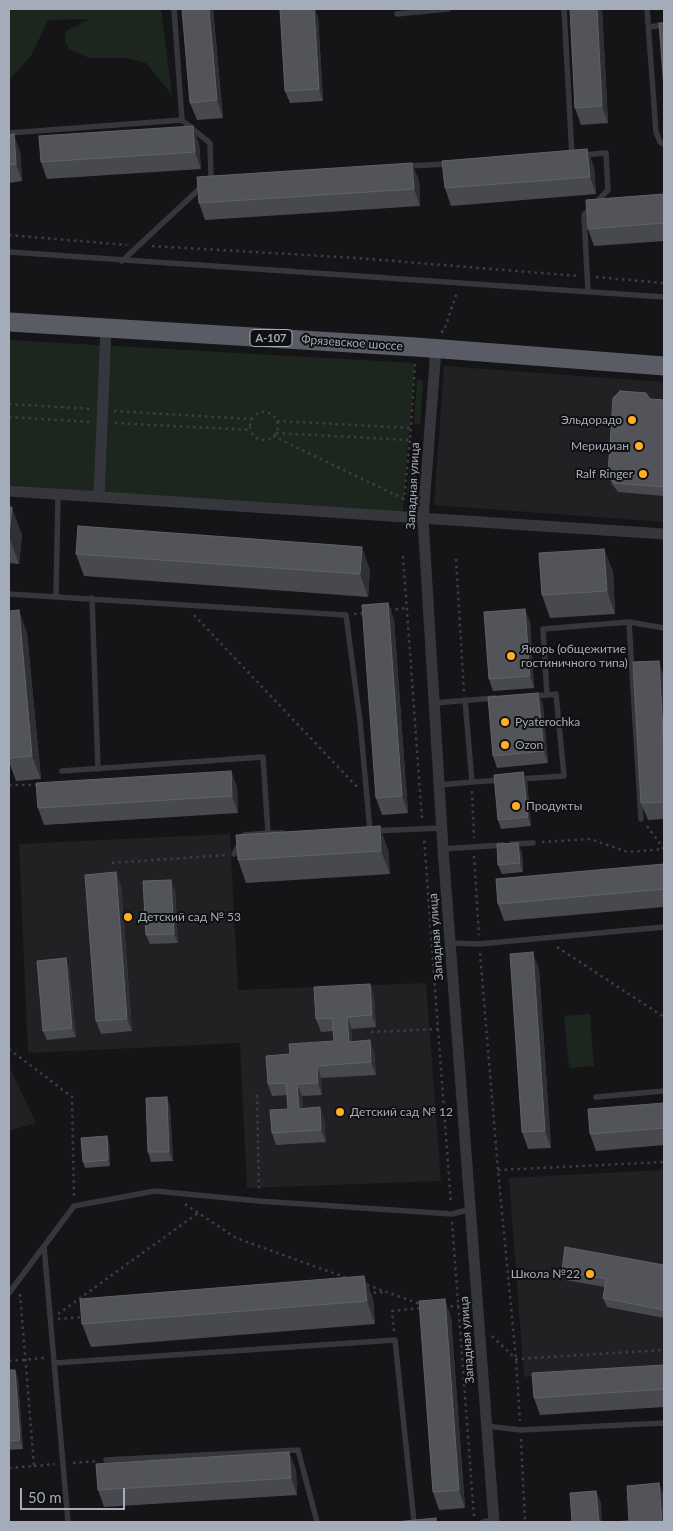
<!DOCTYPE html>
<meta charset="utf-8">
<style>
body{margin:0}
#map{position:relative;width:673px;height:1531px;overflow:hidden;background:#151517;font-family:Lato,sans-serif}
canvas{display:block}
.frame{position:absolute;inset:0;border:10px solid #a5acb9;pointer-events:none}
.scale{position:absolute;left:20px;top:1488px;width:105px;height:22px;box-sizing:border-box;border:2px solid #a5acb9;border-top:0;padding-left:6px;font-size:15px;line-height:18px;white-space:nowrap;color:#a5acb9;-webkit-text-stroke:4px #101012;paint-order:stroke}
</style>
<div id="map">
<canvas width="673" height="1531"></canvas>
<div class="frame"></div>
<div class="scale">50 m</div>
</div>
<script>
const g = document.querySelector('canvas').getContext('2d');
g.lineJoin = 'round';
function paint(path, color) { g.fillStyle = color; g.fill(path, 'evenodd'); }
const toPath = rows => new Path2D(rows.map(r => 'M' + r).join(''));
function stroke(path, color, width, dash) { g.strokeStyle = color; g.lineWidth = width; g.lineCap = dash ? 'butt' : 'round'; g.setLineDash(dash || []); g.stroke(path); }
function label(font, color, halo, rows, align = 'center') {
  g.font = font + ' Lato,sans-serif'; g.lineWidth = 4; g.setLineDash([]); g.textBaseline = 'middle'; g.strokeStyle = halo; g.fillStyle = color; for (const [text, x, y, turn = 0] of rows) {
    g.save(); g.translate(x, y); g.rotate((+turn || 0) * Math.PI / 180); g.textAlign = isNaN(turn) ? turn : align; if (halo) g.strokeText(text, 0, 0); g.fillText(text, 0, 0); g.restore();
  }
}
const built = toPath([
 [444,366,664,382,664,522,434,505],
 [230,834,238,990,426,983,441,1181,247,1188,240,1043,28,1053,19,844],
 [9,1066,36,1123,9,1131],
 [664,1170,664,1370,524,1377,509,1178]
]);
const green = toPath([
 [9,9,161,9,172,95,146,63,127,58,89,58,69,49,65,41,66,31,90,19,48,20,31,56,9,80],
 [9,340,415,363,402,518,9,485],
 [417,379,422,380,423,384,420,425,414,423],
 [412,443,419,445,414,496,407,495],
 [590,1014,594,1066,569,1068,564,1016]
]);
const path = toPath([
 [9,235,127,245],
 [152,246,357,258,578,276],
 [596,277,664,283],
 [441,332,444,331,457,292],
 [9,404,91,409],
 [114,411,252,419],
 '250 426a14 14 0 1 1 28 0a14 14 0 1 1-28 0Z',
 [9,417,90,422],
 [277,421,411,428],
 [115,423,251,430],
 [276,433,410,440,415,364],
 [273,436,404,499,410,440],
 [403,556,422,819],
 [456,559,464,692],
 [389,610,407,608],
 [354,614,366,613],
 [194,615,357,787],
 [9,785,40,785],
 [472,791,474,838],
 [647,826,664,849],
 [542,842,590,839,628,852,664,849],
 [474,856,479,935],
 [112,863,225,855],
 [557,947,664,1017],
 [480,953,498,1170,516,1359,520,1421],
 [438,1029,451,1204],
 [371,1032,438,1029,424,837],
 [9,1049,72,1097,74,1198],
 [257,1095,259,1192],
 [498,1170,664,1162],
 [185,1204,236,1238,347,1278],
 [452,1222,474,1516],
 [367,1285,420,1304],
 [367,1293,386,1292],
 [444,1307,458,1306,466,1312],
 [58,1314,198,1213],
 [58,1319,85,1317],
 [394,1331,392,1311,421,1308],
 [492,1336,516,1359,664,1350],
 [9,1361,45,1358],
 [521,1439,525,1522],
 [73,1463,97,1461],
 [34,1466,55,1464],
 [9,1468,34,1466,20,1293]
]);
const service = toPath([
 [174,9,182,120],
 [564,9,572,156],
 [647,9,656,132,660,142,664,144],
 [397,14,448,9],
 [649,27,664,25],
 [9,133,182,120,210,143,211,178,122,261],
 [582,155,606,153,608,190,584,215,588,291],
 [408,166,448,164],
 [9,252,664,297],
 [9,594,346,615,360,721,370,831,442,828],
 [56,596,58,494],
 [92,598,98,769],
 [629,622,641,819],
 [534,696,547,695,543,629,629,622,664,628],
 [434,703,495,698],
 [62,771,263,757,268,833,283,833],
 [519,779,564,776,556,694,547,695],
 [472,782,502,780],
 [439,785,472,782,465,700],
 [512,844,533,843],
 [443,849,503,845],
 [234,854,244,835,268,833],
 [450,943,479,944,664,927],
 [596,1097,664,1091],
 [44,1246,68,1522],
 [9,1293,74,1206,155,1191,259,1201,452,1214,471,1209],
 [54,1363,395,1340,414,1522],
 [486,1426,521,1430,664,1423],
 [106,1460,298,1450,317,1522],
 [483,1522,494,1520]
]);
const minor = toPath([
 [436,349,423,519,443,849,494,1522],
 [9,491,664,534],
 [99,497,106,328]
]);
const trunk = toPath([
 [9,322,416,347,664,366]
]);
const wall = toPath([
 [213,9,223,118,197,120,190,103],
 [570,9,602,9,608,123,581,125,575,108],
 [318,16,323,101,290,103,285,91],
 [9,135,20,151,22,181,9,183],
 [199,143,201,169,47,179,41,162],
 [587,149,594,167,596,194,451,206,445,188],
 [419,180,420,206,205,220,199,203],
 [664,194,664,241,594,246,588,229],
 [650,399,664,400,664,496,618,492,612,484,608,474],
 [9,507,22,535,19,564,9,563],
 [604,549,613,572,615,614,550,618,542,595],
 [76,554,370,570,368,597,84,576],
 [388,603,394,620,408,813,382,815,376,798],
 [9,611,27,633,41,779,16,781,9,762],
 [530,621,534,688,493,691,489,679],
 [664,676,664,819,648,820,641,803],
 [538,693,543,705,548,763,497,768,493,756],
 [231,771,237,788,238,813,44,825,38,808],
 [523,772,527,781,531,826,501,829,498,820],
 [388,849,390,874,246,883,238,860],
 [522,852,523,872,502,874,498,865],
 [664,864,664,907,504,921,498,904],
 [121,885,132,1031,101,1034,96,1021],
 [175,889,178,943,150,944,146,935],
 [69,967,76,1037,47,1040,43,1031],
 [539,969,551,1148,528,1149,522,1132],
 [370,984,374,996,376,1027,352,1029,352,1041,374,1052,376,1075,321,1078,322,1095,302,1096,303,1108,320,1107,324,1119,326,1142,276,1145,272,1133,288,1109,287,1095,272,1096,268,1084,290,1054,334,1041,333,1031,321,1032,316,1019],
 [664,1103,664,1145,596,1151,590,1134],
 [170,1106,173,1161,151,1162,148,1152],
 [107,1136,109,1142,110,1166,85,1168,83,1162],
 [664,1265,664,1318,607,1307,603,1298,605,1287,565,1280,562,1270],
 [364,1276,373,1299,375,1324,91,1347,82,1324],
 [451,1317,465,1508,439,1510,433,1492],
 [664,1365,664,1407,540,1415,534,1398],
 [9,1370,15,1370,18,1379,23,1449,9,1450],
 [296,1469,297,1495,104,1507,98,1490]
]);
const shadedWall = toPath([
 [209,9,213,9,223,118,217,100],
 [314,9,315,9,318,16,323,101,319,89],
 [597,9,602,9,608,123,602,106],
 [193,126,199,143,201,169,195,152],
 [14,134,20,151,22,181,16,164],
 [587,149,594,167,596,194,590,177],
 [412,163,419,180,420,206,414,189],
 [12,507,22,535,19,564,9,536],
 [362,547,370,570,368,597,360,574],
 [604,549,613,572,615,614,607,591],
 [388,603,394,620,408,813,402,796],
 [525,609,530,621,534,688,530,676],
 [19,610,27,633,41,779,32,756],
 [659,661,664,676,664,752],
 [538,693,543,705,548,763,544,751],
 [231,771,237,788,238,813,232,796],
 [523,772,527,781,531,826,528,817],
 [380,826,388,849,390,874,381,851],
 [518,843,522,852,523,872,520,863],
 [116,872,121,885,132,1031,127,1019],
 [171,880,175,889,178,943,174,934],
 [533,952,539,969,551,1148,545,1131],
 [66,958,69,967,76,1037,72,1028],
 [370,984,374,996,376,1027,372,1015],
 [347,1017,352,1029,353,1054,349,1042],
 [370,1040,374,1052,376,1075,371,1062],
 [317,1066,321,1078,322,1095,318,1083],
 [297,1084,302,1096,304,1121,299,1109],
 [167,1097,170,1106,173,1161,169,1152],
 [320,1107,324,1119,326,1142,321,1130],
 [107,1136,109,1142,110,1166,108,1160],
 [364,1276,373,1299,375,1324,367,1301],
 [445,1299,451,1317,465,1508,459,1490],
 [15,1370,18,1379,23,1449,20,1440],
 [289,1452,296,1469,297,1495,291,1478],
 [659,1483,664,1495,664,1522,662,1522],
 [596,1491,601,1503,602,1522,599,1522]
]);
const building = toPath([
 [182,9,209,9,217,100,190,103,182,9],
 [280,9,314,9,319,89,285,91,280,9],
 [570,9,597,9,602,106,575,108,570,9],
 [659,23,664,23,664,89,659,23],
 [193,126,195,152,41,162,39,136,193,126],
 [14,134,16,164,9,165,9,135,14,134],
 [587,149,590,177,445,188,442,161,587,149],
 [412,163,414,189,199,203,197,177,412,163],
 [664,194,664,223,588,229,586,200,664,194],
 [620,391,646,393,650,399,664,400,664,487,614,483,608,474,613,398,620,391],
 [9,507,12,507,9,536,9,507],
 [78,526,362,547,360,574,76,554,78,526],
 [604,549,607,591,542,595,539,553,604,549],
 [388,603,402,796,376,798,362,605,388,603],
 [525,609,530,676,489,679,484,612,525,609],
 [19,610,32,756,9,758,9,611,19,610],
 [659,661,664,752,664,802,641,803,633,662,659,661],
 [538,693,544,751,493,756,488,697,538,693],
 [231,771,232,796,38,808,36,783,231,771],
 [523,772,528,817,498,820,494,775,523,772],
 [380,826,381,851,238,860,236,835,380,826],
 [518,843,520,863,498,865,497,844,518,843],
 [664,864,664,889,498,904,496,879,664,864],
 [116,872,127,1019,96,1021,85,875,116,872],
 [171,880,174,934,146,935,143,881,171,880],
 [533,952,545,1131,522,1132,510,954,533,952],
 [66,958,72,1028,43,1031,37,961,66,958],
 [370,984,372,1015,347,1017,349,1042,370,1040,371,1062,317,1066,318,1083,297,1084,299,1109,320,1107,321,1130,272,1133,270,1110,288,1109,286,1083,268,1084,266,1056,290,1054,289,1044,334,1041,332,1018,316,1019,314,987,370,984],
 [167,1097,169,1152,148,1152,146,1098,167,1097],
 [664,1103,664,1128,590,1134,588,1109,664,1103],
 [107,1136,108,1160,83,1162,81,1138,107,1136],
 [565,1247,664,1265,664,1310,603,1298,606,1279,562,1270,565,1247],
 [364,1276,367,1301,82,1324,80,1299,364,1276],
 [445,1299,459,1490,433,1492,419,1301,445,1299],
 [664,1365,664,1389,534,1398,532,1373,664,1365],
 [9,1370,15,1370,20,1440,9,1441,9,1370],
 [289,1452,291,1478,98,1490,96,1464,289,1452],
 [659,1483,662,1522,609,1522,629,1521,627,1486,659,1483],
 [596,1491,599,1522,572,1522,570,1493,596,1491],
 [436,1518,436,1522,395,1522,436,1518]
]);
const markers = [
 [632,420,5,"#ffaf25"],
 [639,446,5,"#ffaf25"],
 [643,474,5,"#ffaf25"],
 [511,656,5,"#ffaf25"],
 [505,722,5,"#ffaf25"],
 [505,745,5,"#ffaf25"],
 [516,806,5,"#ffaf25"],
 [128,917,5,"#ffaf25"],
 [340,1112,5,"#ffaf25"],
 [590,1274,5,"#ffaf25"]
];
const shields = [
 [271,338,42]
];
const shieldNames = [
 ["А-107",271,338]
];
const streetNames = [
 ["Фрязевское шоссе",352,343,4],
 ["Западная улица",413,486,-87],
 ["Западная улица",436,937,-94],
 ["Западная улица",467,1340,-94]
];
const poiNames = [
 ["Эльдорадо",622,420,"right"],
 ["Меридиан",629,446,"right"],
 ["Ralf Ringer",633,474,"right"],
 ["Якорь (общежитие",521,649],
 ["гостиничного типа)",521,663],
 ["Pyaterochka",515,722],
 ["Ozon",515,745],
 ["Продукты",526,806],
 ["Детский сад № 53",138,917],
 ["Детский сад № 12",350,1112],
 ["Школа №22",580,1274,"right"]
];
paint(built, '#212124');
paint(green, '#1d261e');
stroke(path, '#3b3e44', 2.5, [2.5, 4]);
stroke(service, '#36373d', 5.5);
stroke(minor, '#36373d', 11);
stroke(trunk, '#595c65', 19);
paint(wall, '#48494f');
paint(shadedWall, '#2f3034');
paint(building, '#52545a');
stroke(building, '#5f6269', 1);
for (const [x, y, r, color] of markers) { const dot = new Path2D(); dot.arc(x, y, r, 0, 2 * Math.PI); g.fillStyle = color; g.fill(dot); stroke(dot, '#101012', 2); }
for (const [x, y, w] of shields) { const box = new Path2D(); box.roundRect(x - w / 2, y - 8.5, w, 17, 4); g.fillStyle = '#101012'; g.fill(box); stroke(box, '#a5acb9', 1); }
label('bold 11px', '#a5acb9', null, shieldNames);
label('12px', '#a5acb9', '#101012', streetNames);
label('12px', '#a5acb9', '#101012', poiNames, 'left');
</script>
